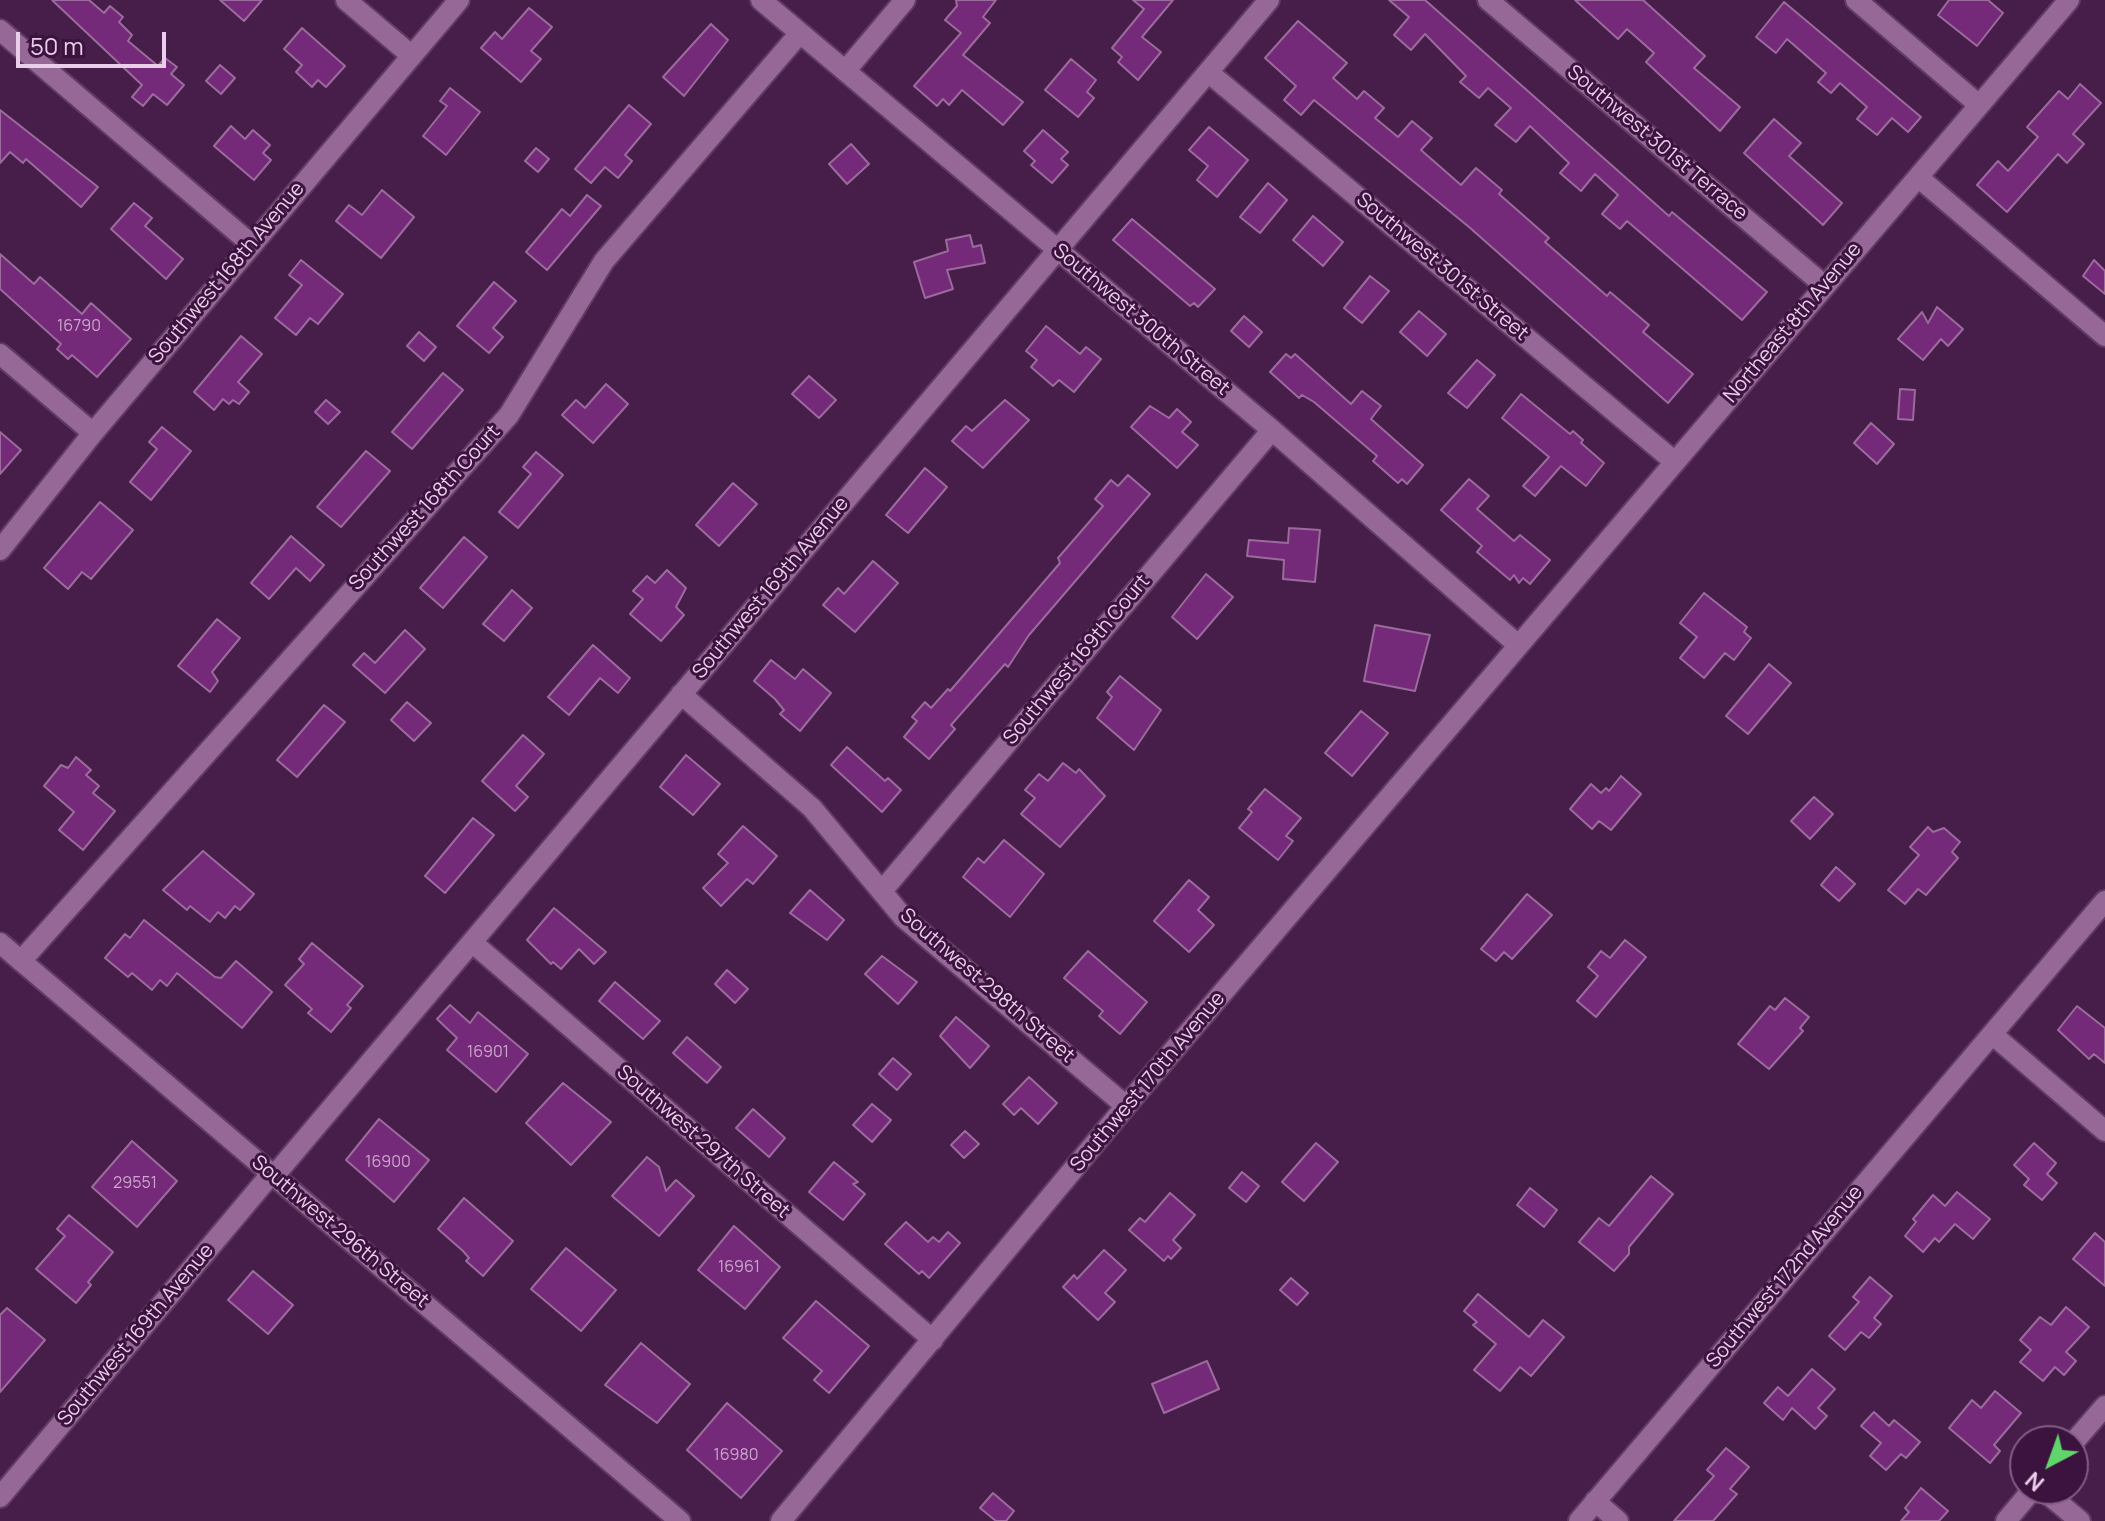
<!DOCTYPE html>
<style>
body{margin:0}
#map{position:relative;width:2105px;height:1521px;overflow:hidden;background:#471d49;font-family:Manrope,sans-serif}
canvas{display:block}
.north{position:absolute;left:2009px;top:1425px;width:80px;height:80px;box-sizing:border-box;background:#3c123e;border:2px solid #815d82;border-radius:50%;rotate:221deg;font-size:22px;font-weight:700;line-height:32px;text-align:center;color:#e8cee9}
.north::after{content:'';display:block;margin:auto;width:28px;height:36px;background:#60d56b;clip-path:polygon(50% 0,100% 100%,50% 72%,0 100%)}
.scale{position:absolute;left:16px;top:32px;width:150px;height:36px;box-sizing:border-box;border:4px solid #e8cee9;border-top:0;padding-left:10px;font-size:24px;line-height:28px;white-space:nowrap;color:#e8cee9;-webkit-text-stroke:6px #3c123e;paint-order:stroke}
</style>
<div id="map">
<canvas width="2105" height="1521"></canvas>
<div class="north">N</div>
<div class="scale">50 m</div>
</div>
<script>
const g = document.querySelector('canvas').getContext('2d');
g.lineJoin = 'round';
function paint(path, color) { g.fillStyle = color; g.fill(path, 'evenodd'); }
const toPath = rows => new Path2D(rows.map(r => 'M' + r).join(''));
function stroke(path, color, width, dash) { g.strokeStyle = color; g.lineWidth = width; g.lineCap = dash ? 'butt' : 'round'; g.setLineDash(dash || []); g.stroke(path); }
function label(font, color, halo, rows, align = 'center') {
  g.font = font + ' Manrope,sans-serif'; g.lineWidth = 6; g.setLineDash([]); g.textBaseline = 'middle'; g.strokeStyle = halo; g.fillStyle = color; for (const [text, x, y, turn = 0] of rows) {
    g.save(); g.translate(x, y); g.rotate((+turn || 0) * Math.PI / 180); g.textAlign = isNaN(turn) ? turn : align; if (halo) g.strokeText(text, 0, 0); g.fillText(text, 0, 0); g.restore();
  }
}
const building = toPath([
 [52,0,89,0,104,13,110,6,123,17,119,22,132,35,128,41,158,66,165,58,177,67,171,74,184,85,167,105,153,94,143,106,132,97,142,85,52,0],
 [220,0,262,0,244,21,220,0],
 [956,0,996,0,983,17,990,23,963,55,1023,102,1003,125,962,90,949,105,943,99,937,106,914,86,961,33,945,20,957,6,956,0],
 [1133,0,1173,0,1142,37,1161,52,1138,80,1118,62,1122,57,1112,48,1144,9,1133,0],
 [1389,0,1425,0,1669,216,1672,212,1767,292,1742,320,1627,221,1620,229,1602,214,1618,195,1595,174,1581,191,1560,173,1569,163,1530,126,1516,142,1495,125,1511,108,1488,88,1479,98,1460,82,1466,76,1425,34,1411,50,1394,35,1409,17,1389,0],
 [1575,0,1643,0,1705,56,1694,68,1740,107,1720,131,1646,62,1654,53,1627,29,1618,39,1575,0],
 [1949,0,1988,0,2003,13,1977,46,1938,15,1949,0],
 [1784,2,1921,117,1908,132,1892,118,1877,135,1857,119,1867,107,1840,83,1831,93,1818,82,1826,73,1787,39,1776,53,1756,37,1784,2],
 [529,8,552,27,531,51,541,59,521,82,481,48,495,32,502,39,529,8],
 [1298,21,1347,63,1333,78,1357,99,1364,91,1384,108,1375,118,1398,137,1412,121,1432,138,1421,150,1461,185,1476,168,1502,190,1499,194,1549,238,1545,242,1607,296,1610,292,1649,325,1643,332,1693,374,1668,403,1469,227,1314,100,1301,115,1284,100,1296,86,1265,58,1298,21],
 [711,24,728,40,684,96,663,77,711,24],
 [302,28,345,66,326,87,318,80,312,87,296,72,302,65,284,49,302,28],
 [1071,59,1096,80,1087,92,1094,98,1078,117,1045,90,1071,59],
 [220,65,235,78,221,94,206,81,220,65],
 [2080,84,2101,103,2073,134,2084,144,2067,163,2058,154,2007,212,1977,185,1998,161,2008,171,2038,137,2027,127,2059,91,2068,99,2080,84],
 [450,88,480,112,446,155,423,136,447,106,440,101,450,88],
 [629,105,651,124,625,155,632,161,618,178,605,167,591,183,575,169,629,105],
 [0,110,98,187,81,207,26,159,23,163,10,152,0,163,0,110],
 [1774,119,1801,143,1789,156,1842,203,1823,225,1744,153,1774,119],
 [231,126,245,139,253,130,270,145,263,153,271,160,254,180,214,146,231,126],
 [1209,127,1248,160,1217,197,1197,180,1208,166,1189,150,1209,127],
 [1043,130,1068,152,1061,159,1068,165,1052,183,1031,165,1035,161,1024,151,1043,130],
 [851,144,869,164,847,184,829,164,851,144],
 [536,148,549,159,538,172,525,161,536,148],
 [1268,183,1287,200,1260,233,1240,217,1268,183],
 [382,190,414,217,381,258,336,221,349,205,362,215,382,190],
 [587,195,601,206,547,270,526,252,562,209,570,216,587,195],
 [134,203,152,218,145,226,183,259,166,279,111,229,134,203],
 [1313,216,1343,242,1323,266,1293,240,1313,216],
 [1132,219,1215,289,1198,307,1194,303,1190,306,1113,240,1132,219],
 [970,235,973,247,981,245,985,263,947,270,953,289,925,298,914,262,948,251,946,240,970,235],
 [0,254,34,284,40,277,82,314,91,303,131,339,97,377,72,355,68,359,57,349,61,344,0,289,0,254],
 [301,260,343,294,318,324,310,318,296,335,275,318,302,285,289,275,301,260],
 [2094,260,2105,271,2105,294,2083,276,2094,260],
 [1370,276,1389,291,1362,323,1344,308,1370,276],
 [494,282,516,301,493,328,503,337,489,353,457,326,494,282],
 [1937,307,1963,329,1948,346,1941,339,1923,360,1898,339,1922,312,1928,323,1937,307],
 [1419,311,1446,334,1427,356,1400,332,1419,311],
 [1244,316,1262,332,1249,347,1231,331,1244,316],
 [1046,326,1080,354,1086,347,1101,359,1074,392,1059,380,1053,386,1031,367,1037,360,1026,351,1046,326],
 [419,332,436,347,424,361,407,346,419,332],
 [241,336,262,354,238,382,249,392,239,404,233,400,229,404,223,399,214,410,194,392,241,336],
 [1286,354,1291,358,1295,354,1351,404,1362,391,1381,406,1371,419,1423,465,1407,484,1402,479,1398,483,1373,461,1377,456,1314,402,1302,395,1299,398,1270,372,1286,354],
 [1477,360,1495,375,1467,408,1448,393,1477,360],
 [443,373,463,390,412,449,392,432,443,373],
 [809,376,836,400,819,418,792,394,809,376],
 [606,384,628,404,593,443,562,415,576,400,585,408,606,384],
 [1900,389,1915,390,1913,420,1898,419,1900,389],
 [1521,394,1570,434,1573,431,1583,440,1581,443,1604,463,1586,486,1561,466,1535,496,1523,486,1549,457,1502,418,1521,394],
 [326,400,340,412,328,424,315,412,326,400],
 [1005,400,1029,420,983,468,952,441,966,426,972,431,1005,400],
 [1150,406,1169,418,1177,409,1191,422,1182,432,1198,445,1177,468,1131,427,1150,406],
 [1871,423,1894,444,1877,464,1854,443,1871,423],
 [162,427,191,451,151,500,130,482,157,449,149,442,162,427],
 [0,432,21,450,0,474,0,432],
 [366,451,390,471,341,527,317,507,366,451],
 [536,452,563,475,518,528,499,512,531,474,523,467,536,452],
 [925,468,947,487,908,533,886,515,925,468],
 [1128,475,1150,494,1029,635,1008,667,1005,664,951,725,955,729,929,759,904,737,917,721,912,717,925,702,931,708,948,689,950,691,1060,563,1058,558,1103,506,1095,499,1111,480,1118,486,1128,475],
 [1469,479,1489,496,1477,509,1514,541,1520,535,1550,560,1530,584,1523,578,1519,583,1514,575,1510,580,1477,552,1482,546,1441,510,1469,479],
 [733,483,757,504,719,546,696,525,733,483],
 [100,502,133,530,91,579,82,572,68,589,44,568,100,502],
 [1289,528,1320,530,1315,582,1283,579,1284,560,1247,556,1249,540,1288,543,1289,528],
 [291,536,324,565,310,581,296,568,269,599,251,583,291,536],
 [464,537,487,557,443,608,420,588,464,537],
 [873,561,898,583,855,632,823,605,838,588,844,594,873,561],
 [667,570,686,588,676,607,684,615,661,641,630,614,643,599,633,591,647,576,655,583,667,570],
 [1206,574,1233,597,1197,639,1172,617,1206,574],
 [512,590,532,608,504,641,483,624,512,590],
 [1704,593,1747,627,1744,632,1751,638,1734,660,1725,653,1704,678,1680,658,1697,637,1680,623,1704,593],
 [217,619,240,638,212,672,218,681,210,692,178,666,217,619],
 [1375,625,1430,635,1415,691,1364,681,1375,625],
 [405,630,425,649,385,693,353,665,364,653,375,663,405,630],
 [593,645,630,678,618,693,600,678,569,715,548,697,593,645],
 [771,660,795,679,803,669,831,693,800,731,780,714,784,710,775,699,754,681,771,660],
 [1769,664,1791,683,1748,734,1726,716,1769,664],
 [1120,676,1161,710,1134,750,1097,718,1112,697,1107,692,1120,676],
 [407,702,431,723,414,741,391,720,407,702],
 [324,705,345,722,297,777,277,760,324,705],
 [1361,711,1388,733,1352,776,1325,753,1361,711],
 [523,735,544,754,516,786,528,797,515,811,482,781,523,735],
 [847,747,885,781,888,778,901,790,882,812,831,765,847,747],
 [686,755,720,784,693,815,660,787,686,755],
 [76,757,91,770,86,775,99,786,93,793,115,811,83,850,59,830,74,812,44,786,61,765,68,768,76,757],
 [1063,763,1076,773,1079,769,1105,796,1060,847,1021,814,1035,798,1025,790,1039,774,1048,781,1063,763],
 [1621,776,1641,794,1611,830,1599,821,1592,829,1570,809,1591,784,1601,793,1606,788,1609,791,1621,776],
 [1265,789,1301,818,1286,836,1293,841,1278,860,1239,828,1252,812,1248,809,1265,789],
 [1814,797,1833,814,1810,839,1791,821,1814,797],
 [473,818,494,835,445,893,425,876,473,818],
 [743,826,777,856,753,884,747,879,721,906,703,888,728,863,718,854,743,826],
 [1928,827,1933,832,1944,828,1960,842,1952,852,1958,858,1926,895,1918,889,1905,904,1888,890,1919,855,1910,847,1928,827],
 [1004,840,1044,874,1010,917,963,877,978,858,984,863,1004,840],
 [203,851,254,894,240,910,235,906,225,918,218,912,210,922,190,906,187,910,163,890,203,851],
 [1836,867,1855,884,1839,901,1821,885,1836,867],
 [1189,880,1209,897,1198,910,1214,925,1189,952,1154,921,1189,880],
 [810,890,844,920,827,940,790,913,810,890],
 [1527,894,1552,915,1512,959,1504,952,1496,961,1481,949,1527,894],
 [554,908,606,952,594,964,579,949,561,969,553,962,551,964,527,940,554,908],
 [144,920,215,977,221,978,236,961,272,992,242,1028,177,973,167,986,160,980,152,990,132,973,128,977,105,958,125,934,130,938,144,920],
 [1625,940,1646,957,1596,1017,1577,1001,1598,976,1588,967,1601,951,1610,958,1625,940],
 [312,943,363,986,347,1005,351,1008,331,1032,308,1013,312,1009,285,985,304,964,299,959,312,943],
 [1088,951,1147,1002,1120,1034,1099,1016,1103,1011,1064,978,1088,951],
 [882,956,917,982,898,1004,865,974,882,956],
 [727,970,748,989,735,1003,715,984,727,970],
 [615,982,660,1021,643,1039,599,1001,615,982],
 [1785,998,1809,1017,1800,1028,1803,1031,1769,1069,1738,1044,1770,1006,1775,1010,1785,998],
 [450,1005,470,1023,478,1012,528,1054,496,1092,447,1050,457,1038,437,1019,450,1005],
 [2077,1006,2105,1028,2105,1063,2094,1054,2089,1059,2058,1030,2077,1006],
 [956,1017,989,1046,970,1068,940,1036,956,1017],
 [687,1037,721,1067,707,1083,673,1053,687,1037],
 [893,1058,911,1074,897,1090,879,1074,893,1058],
 [1029,1077,1057,1103,1038,1124,1021,1108,1014,1115,1003,1104,1029,1077],
 [563,1083,611,1122,571,1165,526,1123,563,1083],
 [872,1104,891,1120,872,1142,853,1125,872,1104],
 [753,1109,785,1138,769,1157,736,1128,753,1109],
 [379,1119,429,1160,394,1202,346,1160,379,1119],
 [965,1131,979,1144,964,1158,951,1145,965,1131],
 [132,1141,177,1181,137,1227,92,1187,132,1141],
 [1316,1143,1338,1162,1304,1201,1282,1182,1316,1143],
 [2034,1143,2056,1163,2047,1174,2057,1183,2042,1200,2024,1185,2029,1179,2014,1165,2034,1143],
 [647,1157,659,1167,666,1191,676,1180,694,1196,659,1236,612,1196,647,1157],
 [834,1162,858,1182,853,1184,865,1194,843,1220,809,1192,834,1162],
 [1242,1172,1259,1186,1246,1202,1229,1188,1242,1172],
 [1651,1176,1673,1194,1629,1247,1629,1254,1614,1271,1579,1242,1599,1218,1609,1226,1651,1176],
 [1530,1188,1557,1210,1544,1227,1517,1205,1530,1188],
 [1957,1192,1990,1219,1973,1239,1955,1224,1939,1242,1935,1238,1923,1252,1905,1236,1916,1222,1913,1219,1933,1195,1945,1206,1957,1192],
 [1170,1193,1195,1215,1173,1240,1181,1248,1171,1259,1168,1256,1164,1261,1129,1230,1140,1218,1145,1222,1170,1193],
 [464,1198,513,1241,483,1276,466,1261,469,1258,463,1251,438,1229,464,1198],
 [69,1215,113,1252,88,1282,91,1285,76,1303,36,1269,65,1236,57,1229,69,1215],
 [906,1222,928,1242,933,1237,939,1242,948,1232,960,1243,929,1278,922,1271,919,1274,885,1244,906,1222],
 [734,1226,780,1267,745,1309,698,1270,734,1226],
 [2095,1233,2105,1242,2105,1286,2073,1259,2095,1233],
 [566,1248,616,1290,581,1331,531,1289,566,1248],
 [1104,1250,1126,1270,1105,1293,1115,1302,1098,1320,1063,1287,1074,1275,1077,1279,1104,1250],
 [253,1271,293,1305,268,1334,228,1300,253,1271],
 [1870,1277,1892,1296,1874,1318,1881,1324,1869,1338,1861,1332,1845,1350,1829,1336,1859,1302,1853,1297,1870,1277],
 [1291,1278,1308,1293,1297,1305,1280,1290,1291,1278],
 [1478,1294,1529,1337,1543,1320,1564,1337,1531,1376,1520,1367,1500,1391,1474,1370,1496,1344,1473,1325,1477,1322,1464,1311,1478,1294],
 [816,1301,869,1346,829,1393,814,1380,822,1371,783,1338,816,1301],
 [2066,1307,2089,1327,2066,1352,2076,1361,2064,1375,2055,1367,2043,1381,2020,1362,2031,1350,2020,1340,2040,1317,2051,1325,2066,1307],
 [7,1308,45,1340,0,1392,0,1315,7,1308],
 [641,1343,690,1384,657,1423,605,1385,641,1343],
 [1207,1361,1219,1389,1164,1413,1152,1384,1207,1361],
 [1812,1369,1835,1389,1818,1408,1827,1416,1815,1429,1792,1408,1783,1420,1764,1403,1778,1387,1788,1396,1812,1369],
 [1995,1391,2021,1413,1994,1445,2000,1451,1990,1463,1949,1428,1972,1400,1981,1408,1995,1391],
 [727,1403,782,1451,741,1498,687,1450,727,1403],
 [1874,1412,1889,1426,1894,1420,1920,1442,1906,1458,1901,1454,1886,1470,1870,1456,1881,1443,1861,1426,1874,1412],
 [1726,1448,1749,1467,1730,1489,1737,1494,1713,1521,1674,1521,1714,1476,1707,1470,1726,1448],
 [1921,1488,1948,1511,1939,1521,1901,1521,1909,1512,1905,1508,1921,1488],
 [993,1493,1014,1511,1006,1521,996,1521,980,1508,993,1493]
]);
const minor = toPath([
 [346,0,412,56],
 [761,0,1272,430,1518,645],
 [1488,0,1825,286],
 [1856,0,1979,105],
 [0,30,251,244],
 [847,69,905,0],
 [1208,72,1675,462],
 [1918,177,2105,336],
 [0,354,93,433],
 [0,550,93,433,459,0],
 [681,694,812,808,903,917,1126,1106],
 [882,891,1272,430],
 [0,943,680,1521],
 [473,943,933,1340],
 [21,961,509,415,604,261,800,33],
 [1992,1034,2105,1131],
 [274,1176,1269,0],
 [2073,1443,2105,1406],
 [2042,1489,2080,1521],
 [0,1497,272,1173],
 [1595,1501,1618,1521],
 [781,1521,1126,1106,2069,0],
 [1579,1521,2105,901],
 [2006,1521,2033,1489]
]);
const numberNames = [
 ["16790",79,327],
 ["16901",488,1053],
 ["16900",388,1163],
 ["29551",135,1184],
 ["16961",739,1268],
 ["16980",736,1456]
];
const streetNames = [
 ["Southwest 301st Terrace",1657,143,40],
 ["Southwest 301st Street",1442,267,40],
 ["Southwest 168th Avenue",227,273,-50],
 ["Southwest 300th Street",1141,320,40],
 ["Northeast 8th Avenue",1793,323,-50],
 ["Southwest 168th Court",425,508,-48],
 ["Southwest 169th Avenue",771,588,-50],
 ["Southwest 169th Court",1077,660,-50],
 ["Southwest 298th Street",987,986,41],
 ["Southwest 170th Avenue",1148,1082,-50],
 ["Southwest 297th Street",703,1142,41],
 ["Southwest 296th Street",340,1232,40],
 ["Southwest 172nd Avenue",1785,1277,-50],
 ["Southwest 169th Avenue",136,1335,-50]
];
paint(building, '#742a79');
stroke(building, '#9a6b9c', 2);
stroke(minor, '#603c62', 24);
stroke(minor, '#966898', 20);
label('16px', '#cba5cd', null, numberNames);
label('20px', '#e8cee9', '#3c123e', streetNames);
</script>
